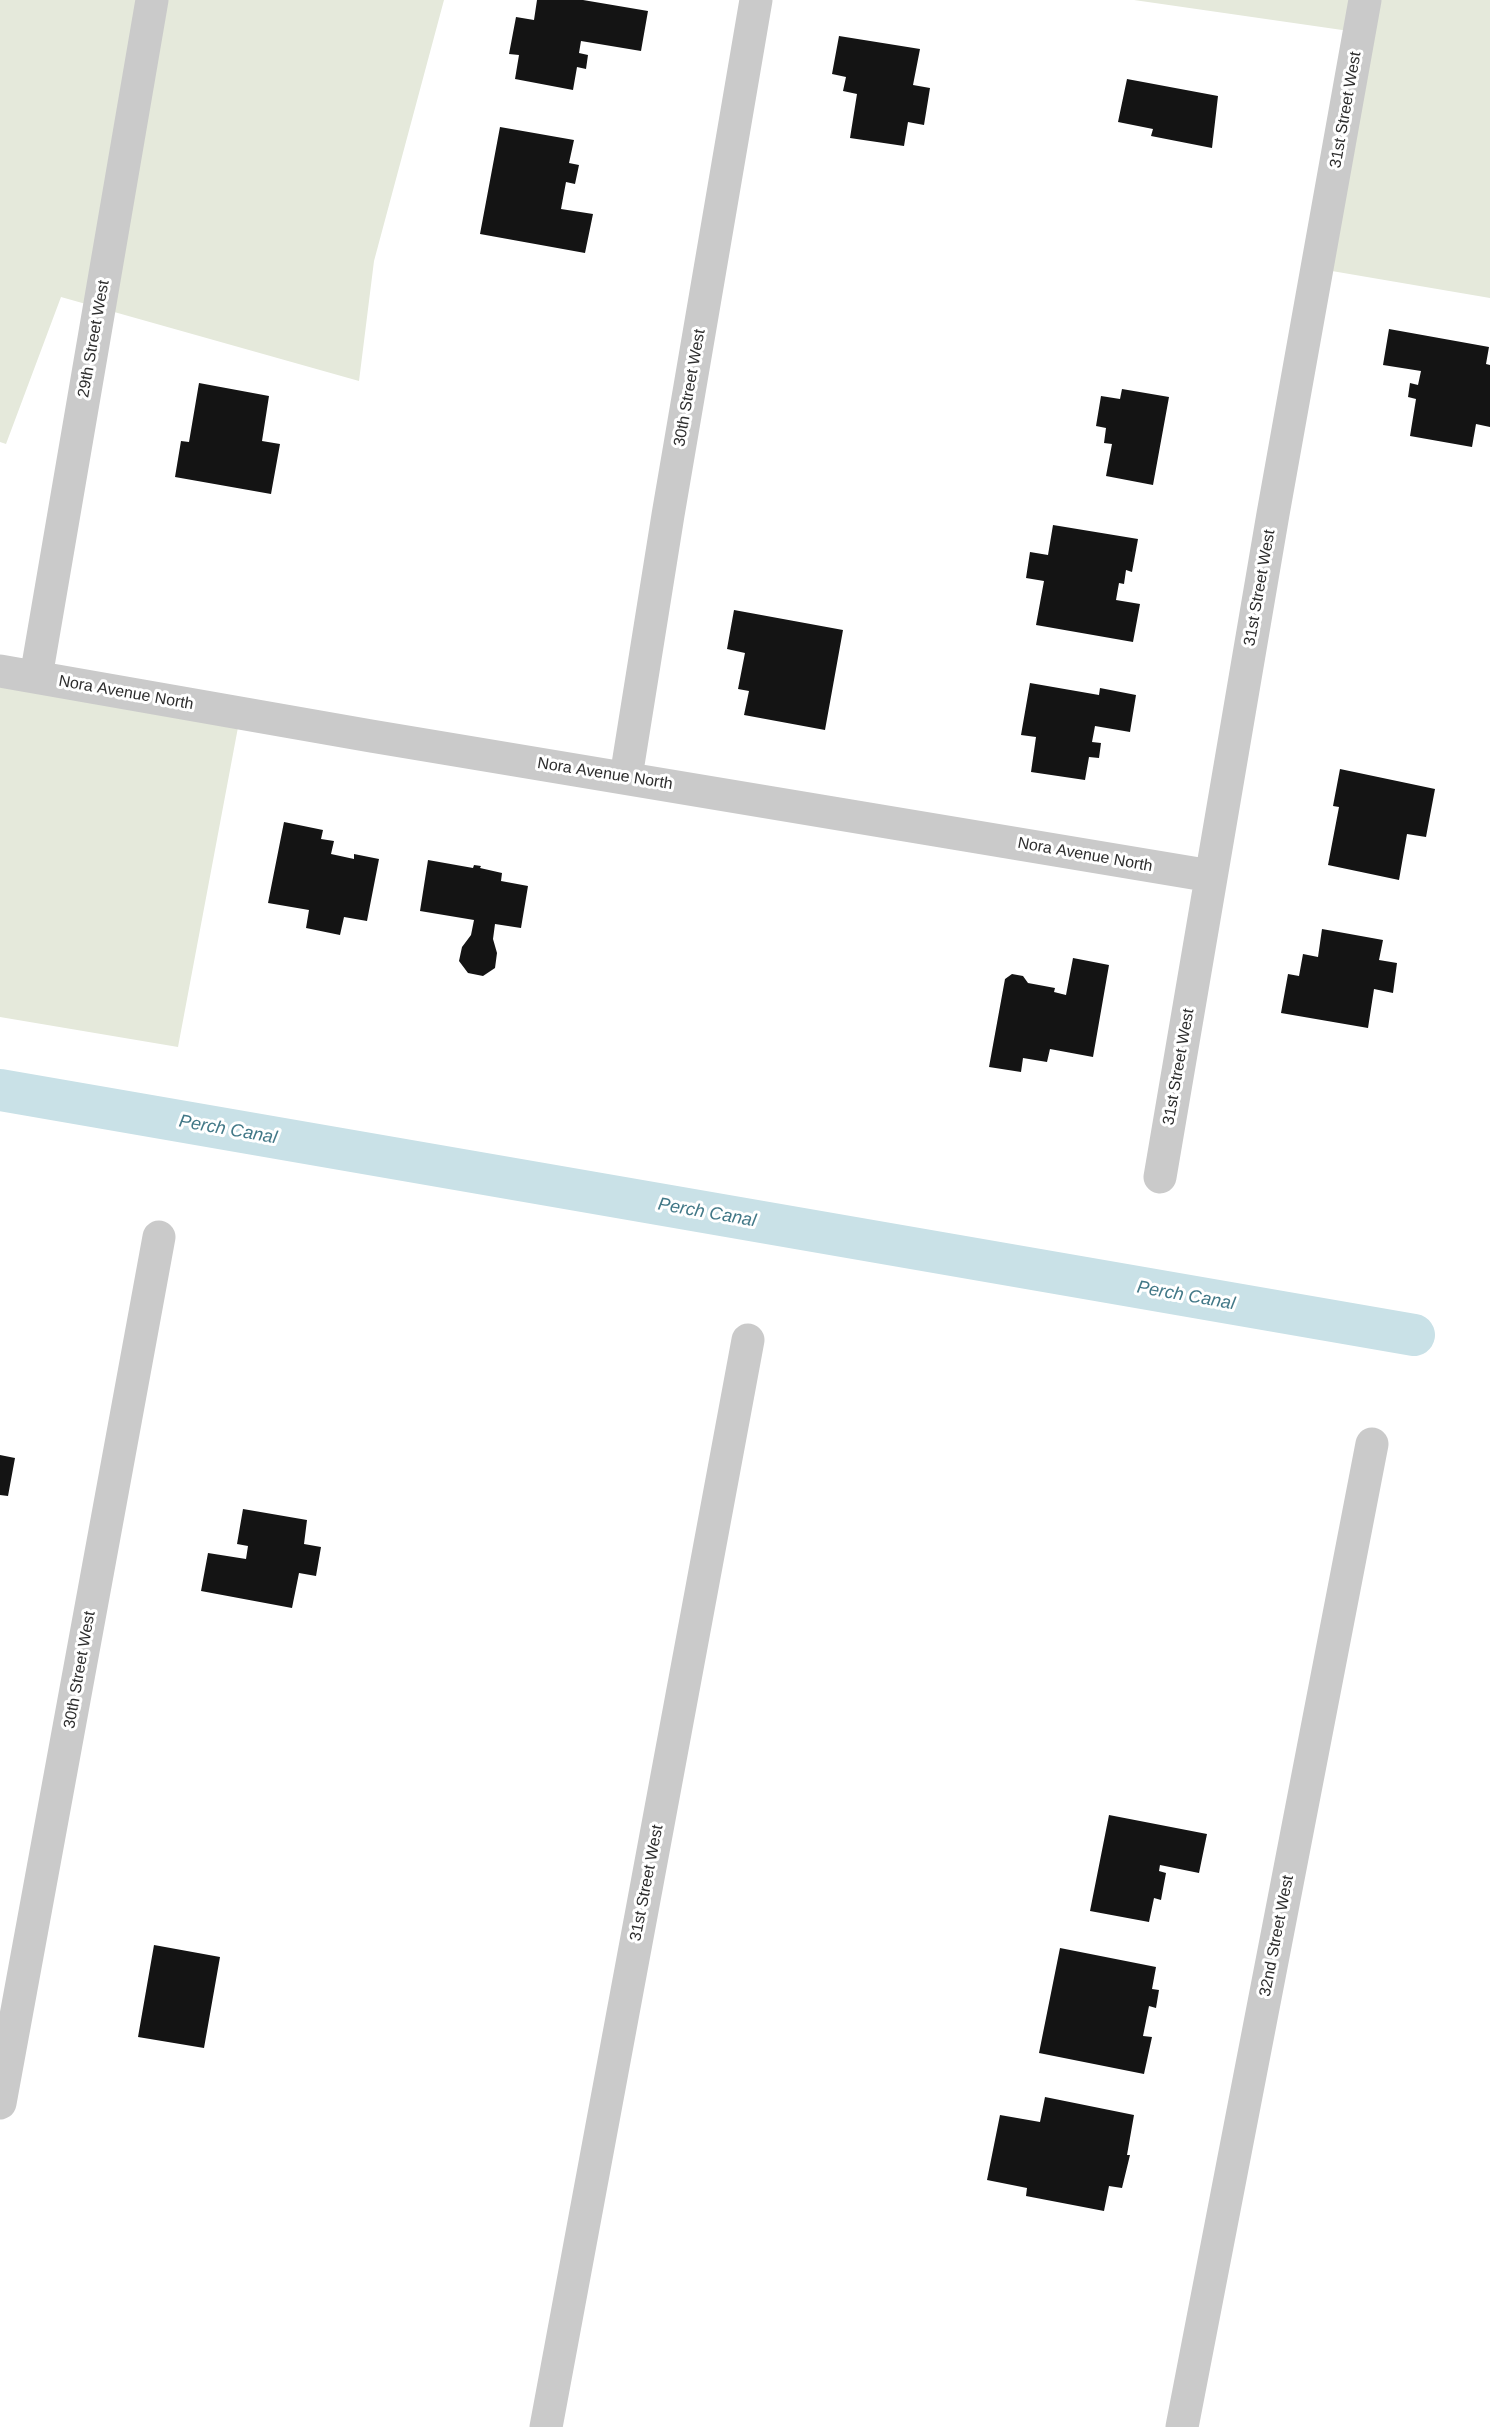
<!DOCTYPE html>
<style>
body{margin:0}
canvas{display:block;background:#fff}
</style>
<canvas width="1490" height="2427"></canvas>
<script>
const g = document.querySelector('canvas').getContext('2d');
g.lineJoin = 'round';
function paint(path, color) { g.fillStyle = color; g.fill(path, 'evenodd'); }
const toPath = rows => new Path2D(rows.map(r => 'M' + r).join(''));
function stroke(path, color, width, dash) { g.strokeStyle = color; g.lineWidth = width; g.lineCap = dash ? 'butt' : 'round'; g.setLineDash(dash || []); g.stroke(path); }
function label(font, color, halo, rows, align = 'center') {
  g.font = font + ' Helvetica,sans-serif'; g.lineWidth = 6; g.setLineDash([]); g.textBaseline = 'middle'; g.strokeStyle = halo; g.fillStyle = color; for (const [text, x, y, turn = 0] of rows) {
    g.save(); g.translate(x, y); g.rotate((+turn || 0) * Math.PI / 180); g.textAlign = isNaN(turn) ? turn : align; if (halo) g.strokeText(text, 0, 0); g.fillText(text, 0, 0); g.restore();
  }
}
const green = toPath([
 [0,0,444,0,374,261,359,381,61,297,6,444,0,442],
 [1134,0,1490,0,1490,298,1326,270,1370,34],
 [0,682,242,706,178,1047,0,1017]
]);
const canal = toPath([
 [0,1090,1414,1335]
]);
const building = toPath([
 [537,0,583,0,648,11,641,51,581,41,579,53,588,55,586,69,577,67,573,90,515,79,519,55,509,54,516,17,534,20],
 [839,36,920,49,913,85,930,88,924,125,908,122,904,146,850,138,857,94,843,91,846,77,832,74],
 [1127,79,1218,96,1212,148,1151,136,1153,129,1118,122],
 [500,127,574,140,569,163,579,165,575,184,566,182,561,209,593,214,585,253,480,234],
 [1389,329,1489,347,1486,364,1490,365,1490,427,1476,424,1472,447,1410,436,1416,399,1408,397,1410,383,1418,385,1421,371,1383,365],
 [199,383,269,396,262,441,280,444,271,494,175,477,181,441,189,442],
 [1122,389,1169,397,1153,485,1106,476,1112,444,1104,443,1106,428,1096,426,1101,396,1120,399],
 [1053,525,1138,539,1132,572,1126,570,1124,584,1119,583,1116,600,1140,604,1133,642,1036,625,1044,581,1026,578,1030,552,1048,555],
 [734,610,843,630,825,730,744,715,749,691,738,689,745,653,727,649],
 [1030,683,1099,695,1100,688,1136,695,1130,732,1095,726,1092,742,1101,743,1099,758,1089,757,1085,780,1031,772,1036,737,1021,735],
 [1340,769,1435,789,1426,837,1407,834,1399,880,1328,865,1339,807,1333,806],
 [284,822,323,830,321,839,334,841,331,854,354,859,354,854,379,859,367,921,344,917,340,935,306,928,309,910,268,903],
 [428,860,473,868,474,865,481,866,480,868,502,873,501,881,528,886,521,928,495,924,493,939,497,953,495,968,483,976,468,973,459,961,462,947,471,935,474,920,420,911],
 [1322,929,1383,940,1379,960,1397,963,1393,993,1374,989,1368,1028,1281,1013,1288,974,1299,976,1303,954,1318,957],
 [1073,958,1109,965,1093,1057,1050,1049,1047,1062,1023,1058,1021,1072,989,1067,1005,979,1012,974,1023,976,1028,983,1055,988,1054,992,1066,995],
 [0,1455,15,1458,8,1496,0,1495],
 [243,1509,307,1520,304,1544,321,1547,316,1576,299,1573,292,1608,201,1591,208,1553,246,1559,248,1546,237,1544],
 [1109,1815,1207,1834,1199,1873,1160,1865,1159,1871,1166,1873,1161,1900,1154,1898,1149,1922,1090,1911],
 [154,1945,220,1957,204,2048,138,2037],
 [1060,1948,1156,1967,1152,1989,1159,1990,1156,2008,1149,2006,1143,2036,1152,2037,1144,2074,1039,2053],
 [1045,2097,1134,2115,1127,2155,1130,2155,1122,2188,1109,2186,1104,2211,1026,2196,1027,2188,987,2180,1000,2115,1040,2122]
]);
const minor = toPath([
 [0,671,371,736,1211,876],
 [36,677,152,0],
 [626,777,668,515,756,0],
 [1160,1177,1273,514,1365,0],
 [0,2103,159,1237],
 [546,2427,748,1340],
 [1182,2427,1372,1444]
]);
const streetNames = [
 ["31st Street West",1346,110,-80],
 ["29th Street West",94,339,-80],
 ["30th Street West",690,388,-80],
 ["31st Street West",1260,588,-80],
 ["Nora Avenue North",126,693,10],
 ["Nora Avenue North",605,774,9],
 ["Nora Avenue North",1085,855,10],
 ["31st Street West",1179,1067,-80],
 ["30th Street West",80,1670,-80],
 ["31st Street West",647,1883,-79],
 ["32nd Street West",1277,1936,-79]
];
const waterNames = [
 ["Perch Canal",228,1130,10],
 ["Perch Canal",707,1213,10],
 ["Perch Canal",1186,1296,10]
];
paint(green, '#e5e9db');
stroke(canal, '#c9e1e7', 42);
paint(building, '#141414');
stroke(minor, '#cacaca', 33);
label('16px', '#2d2d2d', '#fff', streetNames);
label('italic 18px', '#427887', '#fff', waterNames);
</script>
